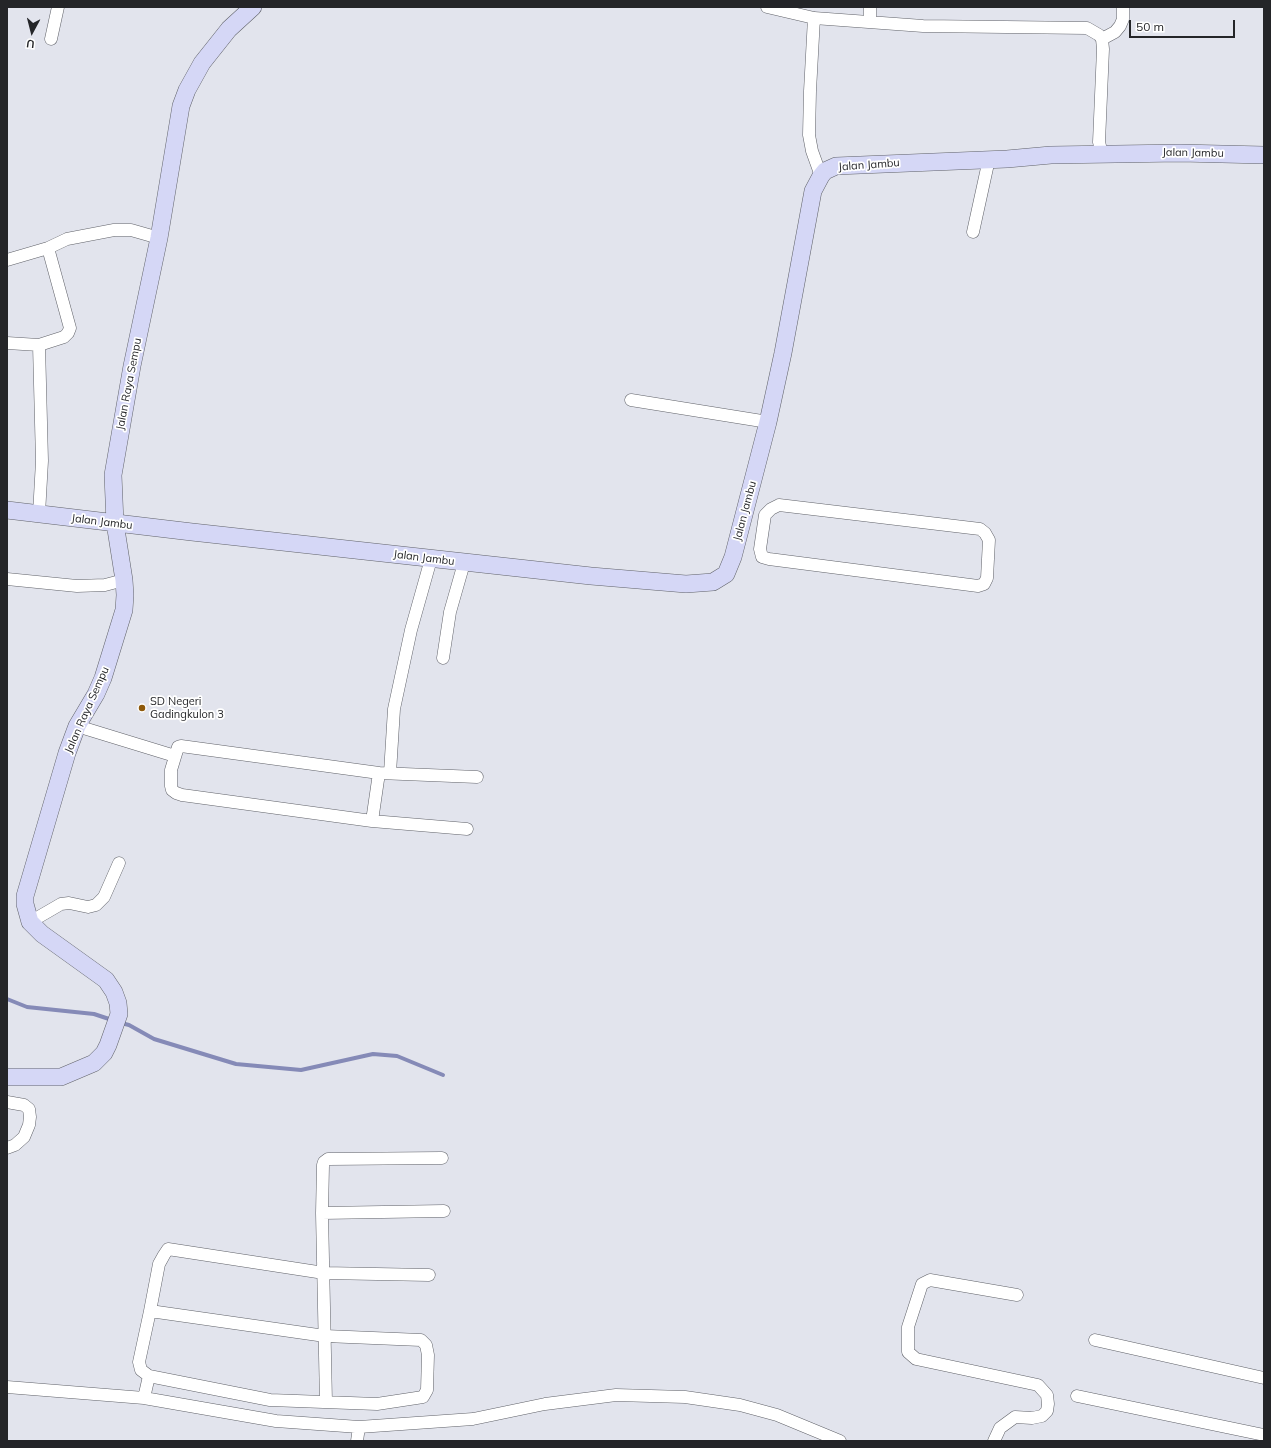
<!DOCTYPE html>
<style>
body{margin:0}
#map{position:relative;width:1271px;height:1448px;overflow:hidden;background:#e2e4ed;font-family:Mulish,sans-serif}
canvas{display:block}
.frame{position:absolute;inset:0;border:8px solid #242528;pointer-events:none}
.north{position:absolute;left:12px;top:12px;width:40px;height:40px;-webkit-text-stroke:3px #fff;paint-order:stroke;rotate:187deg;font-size:11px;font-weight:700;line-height:16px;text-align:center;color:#242528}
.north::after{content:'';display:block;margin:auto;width:14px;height:18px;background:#242528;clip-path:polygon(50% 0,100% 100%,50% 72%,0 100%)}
.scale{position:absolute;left:1129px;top:20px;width:106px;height:18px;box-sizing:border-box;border:2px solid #242528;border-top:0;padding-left:5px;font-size:12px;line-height:14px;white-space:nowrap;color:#242528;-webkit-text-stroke:3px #fff;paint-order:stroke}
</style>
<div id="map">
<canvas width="1271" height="1448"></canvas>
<div class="frame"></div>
<div class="north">U</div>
<div class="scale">50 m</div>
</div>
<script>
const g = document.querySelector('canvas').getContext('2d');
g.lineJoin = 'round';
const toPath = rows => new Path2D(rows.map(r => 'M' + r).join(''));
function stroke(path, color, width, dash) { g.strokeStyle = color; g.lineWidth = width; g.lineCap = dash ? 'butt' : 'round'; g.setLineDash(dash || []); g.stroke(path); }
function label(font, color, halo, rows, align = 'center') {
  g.font = font + ' Mulish,sans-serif'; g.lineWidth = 3.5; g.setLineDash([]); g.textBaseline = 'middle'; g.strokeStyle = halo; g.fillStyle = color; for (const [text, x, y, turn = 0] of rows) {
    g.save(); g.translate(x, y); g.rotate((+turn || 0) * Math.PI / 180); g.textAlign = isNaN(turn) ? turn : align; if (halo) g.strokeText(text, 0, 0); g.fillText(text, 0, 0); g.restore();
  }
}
const stream = toPath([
 [7,999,27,1007,94,1014,112,1020],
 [121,1023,129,1025,154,1039,236,1064,301,1070,373,1054,397,1056,443,1075]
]);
const street = toPath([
 [767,7,814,18,923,26,1087,28,1099,35,1102,39,1103,49,1099,142,1102,154],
 [814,18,810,91,809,135,812,151,821,176],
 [870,22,870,7],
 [51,39,58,7],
 [1102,39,1115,32,1120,26,1123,19,1123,7],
 [973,232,989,159],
 [48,248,67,239,114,230,131,230,159,238],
 [7,260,48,248,70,328,68,333,64,337,39,345,7,343],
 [631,400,768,422],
 [779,505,980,529,985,533,989,540,987,578,984,584,978,586,769,559,762,557,760,549,765,515,771,509,779,505],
 [39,514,42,461,39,345],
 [7,579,77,586,105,585,124,580],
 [443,658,450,612,464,563],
 [77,726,175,756],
 [390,773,394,709,411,630,431,559],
 [372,821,379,773],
 [467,829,372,821,182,795,176,793,172,790,171,786,171,770,178,747,181,746,379,773,477,777],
 [30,922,61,904,69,903,88,907,96,905,104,897,119,863],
 [7,1102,24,1105,29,1109,30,1117,29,1125,24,1137,15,1145,7,1148],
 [322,1213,444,1211],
 [150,1311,159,1264,164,1255,168,1249,324,1273,429,1275],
 [1095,1340,1264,1378],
 [7,1387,144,1398,276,1421,359,1427,473,1419,545,1404,616,1395,685,1397,740,1405,777,1415,840,1441],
 [1077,1396,1264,1435],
 [144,1398,149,1376,270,1400,377,1404,423,1397,427,1390,428,1355,426,1345,421,1340,325,1336,150,1311,139,1362,141,1370,149,1376],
 [326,1402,322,1213,323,1165,324,1162,328,1159,442,1158],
 [357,1441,359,1427],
 [994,1441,1000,1428,1015,1417,1032,1418,1042,1416,1047,1411,1048,1404,1047,1395,1038,1385,916,1359,908,1352,908,1327,922,1284,930,1280,1017,1295]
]);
const secondary = toPath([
 [7,510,192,532,591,576,686,584,713,582,726,574,733,557,768,422,783,353,813,191,821,176,825,171,836,166,1007,159,1051,155,1180,153,1264,155],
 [7,1077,61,1077,94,1063,104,1053,108,1045,119,1014,118,1003,114,992,106,980,42,934,30,922,25,904,25,896,67,753,77,726,96,694,103,678,124,610,125,595,124,580,115,523,113,475,132,366,159,238,181,106,187,90,202,63,229,29,253,7]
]);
const markers = [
 [142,708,4,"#8e590b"]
];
const streetNames = [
 ["Jalan Jambu",1193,153,1],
 ["Jalan Jambu",869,165,-4],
 ["Jalan Raya Sempu",129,384,-79],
 ["Jalan Jambu",745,511,-75],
 ["Jalan Jambu",102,522,7],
 ["Jalan Jambu",424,558,7],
 ["Jalan Raya Sempu",87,710,-66]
];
const poiNames = [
 ["SD Negeri",150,702],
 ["Gadingkulon 3",150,715]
];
stroke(stream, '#858ab7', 4);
stroke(street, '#606269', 13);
stroke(secondary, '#606269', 18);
stroke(street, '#fff', 12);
stroke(secondary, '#d5d7f6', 17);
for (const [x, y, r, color] of markers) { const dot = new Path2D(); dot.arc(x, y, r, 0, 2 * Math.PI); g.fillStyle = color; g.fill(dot); stroke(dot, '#fff', 1.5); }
label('11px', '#242528', '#fff', streetNames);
label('11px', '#242528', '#fff', poiNames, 'left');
</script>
